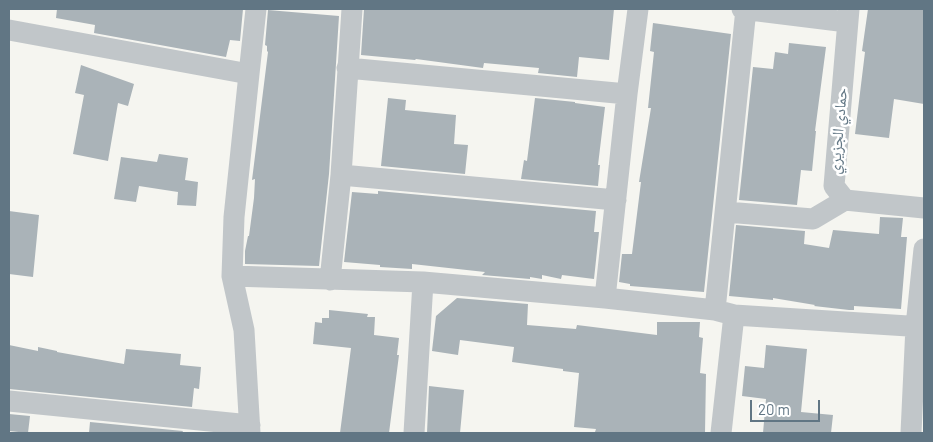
<!DOCTYPE html>
<meta charset="utf-8">
<style>
body{margin:0}
#map{position:relative;width:933px;height:442px;overflow:hidden;background:#f5f5f0;font-family:Barlow,sans-serif}
canvas{display:block}
.frame{position:absolute;inset:0;border:10px solid #617684;pointer-events:none}
.scale{position:absolute;left:750px;top:400px;width:70px;height:22px;box-sizing:border-box;border:2px solid #617684;border-top:0;padding-left:6px;font-size:15px;line-height:18px;white-space:nowrap;color:#617684;-webkit-text-stroke:4px #fff;paint-order:stroke}
</style>
<div id="map">
<canvas width="933" height="442"></canvas>
<div class="frame"></div>
<div class="scale">20 m</div>
</div>
<script>
const g = document.querySelector('canvas').getContext('2d');
g.lineJoin = 'round';
function paint(path, color) { g.fillStyle = color; g.fill(path, 'evenodd'); }
const toPath = rows => new Path2D(rows.map(r => 'M' + r).join(''));
function stroke(path, color, width, dash) { g.strokeStyle = color; g.lineWidth = width; g.lineCap = dash ? 'butt' : 'round'; g.setLineDash(dash || []); g.stroke(path); }
function label(font, color, halo, rows, align = 'center') {
  g.font = font + ' Barlow,"Noto Naskh Arabic",sans-serif'; g.lineWidth = 5; g.setLineDash([]); g.textBaseline = 'middle'; g.strokeStyle = halo; g.fillStyle = color; for (const [text, x, y, turn = 0] of rows) {
    g.save(); g.translate(x, y); g.rotate((+turn || 0) * Math.PI / 180); g.textAlign = isNaN(turn) ? turn : align; if (halo) g.strokeText(text, 0, 0); g.fillText(text, 0, 0); g.restore();
  }
}
const building = toPath([
 [57,9,243,9,240,41,230,40,226,57,94,33,95,25,56,18],
 [364,9,614,9,609,60,579,57,577,77,538,73,539,68,484,63,483,68,416,59,415,60,361,55],
 [868,9,924,9,924,104,894,99,889,138,855,134,865,52,862,51],
 [268,10,339,16,329,174,319,266,245,264,245,251,248,236,249,236,254,198,255,179,252,180,268,52,267,51,267,46,265,45],
 [653,23,731,34,704,292,630,286,630,284,619,282,622,254,632,254,641,182,639,182,651,108,648,108,654,52,650,51],
 [789,43,826,47,815,131,816,131,812,171,801,170,797,205,739,200,753,67,773,69,775,52,788,54],
 [81,65,134,84,128,106,118,103,108,161,73,154,84,95,75,93],
 [388,98,406,100,405,110,456,115,454,144,468,145,465,174,381,166],
 [535,98,575,102,575,103,605,107,598,165,600,165,598,186,521,179,524,160,527,161],
 [159,154,188,158,185,180,198,182,196,206,177,205,178,192,139,186,136,202,114,199,121,157,157,162],
 [378,191,596,211,594,232,599,232,594,279,562,275,561,279,542,275,542,279,530,277,530,279,482,275,485,272,412,264,412,269,380,267,380,265,344,262,352,192,378,194],
 [9,211,39,215,33,277,9,274],
 [880,217,903,218,901,237,907,237,901,309,854,306,854,310,849,310,814,306,815,305,773,298,773,300,729,296,736,225,805,231,804,244,829,248,833,230,879,234],
 [457,298,528,304,527,325,576,329,577,325,657,335,657,322,700,322,699,337,703,338,700,373,706,374,705,433,605,433,595,432,596,429,574,427,579,373,563,371,563,369,512,362,514,347,460,340,458,355,432,351,436,316],
 [329,310,368,314,367,317,375,317,374,335,399,338,397,355,399,355,389,433,340,433,351,348,313,344,315,322,322,323,322,318,329,318],
 [9,345,38,351,38,347,57,351,57,352,124,364,126,349,181,354,180,365,201,367,199,389,194,388,192,407,9,389],
 [766,345,807,349,801,412,833,415,831,433,763,433,766,399,742,396,745,366,764,368],
 [429,386,464,390,460,433,427,433],
 [9,414,30,416,28,433,9,431],
 [90,422,183,431,182,433,89,433]
]);
const street = toPath([
 [742,9,847,22],
 [849,9,834,186,845,200,924,208],
 [9,30,249,74,234,217,232,276,423,282,605,298,715,310,734,315,924,327],
 [347,68,627,94],
 [249,74,256,9],
 [341,175,616,200],
 [726,212,813,219,845,200],
 [232,276,244,330,250,433],
 [330,280,341,175,352,9],
 [605,298,627,94,638,9],
 [715,310,746,9],
 [9,401,250,425],
 [414,433,423,282],
 [721,433,734,315],
 [911,433,916,326,924,249]
]);
const streetNames = [
 ["حمادي الجزيري",838,131,-85]
];
paint(building, '#aab3b8');
stroke(street, '#c1c6c9', 21);
label('16px', '#617684', '#fff', streetNames);
</script>
